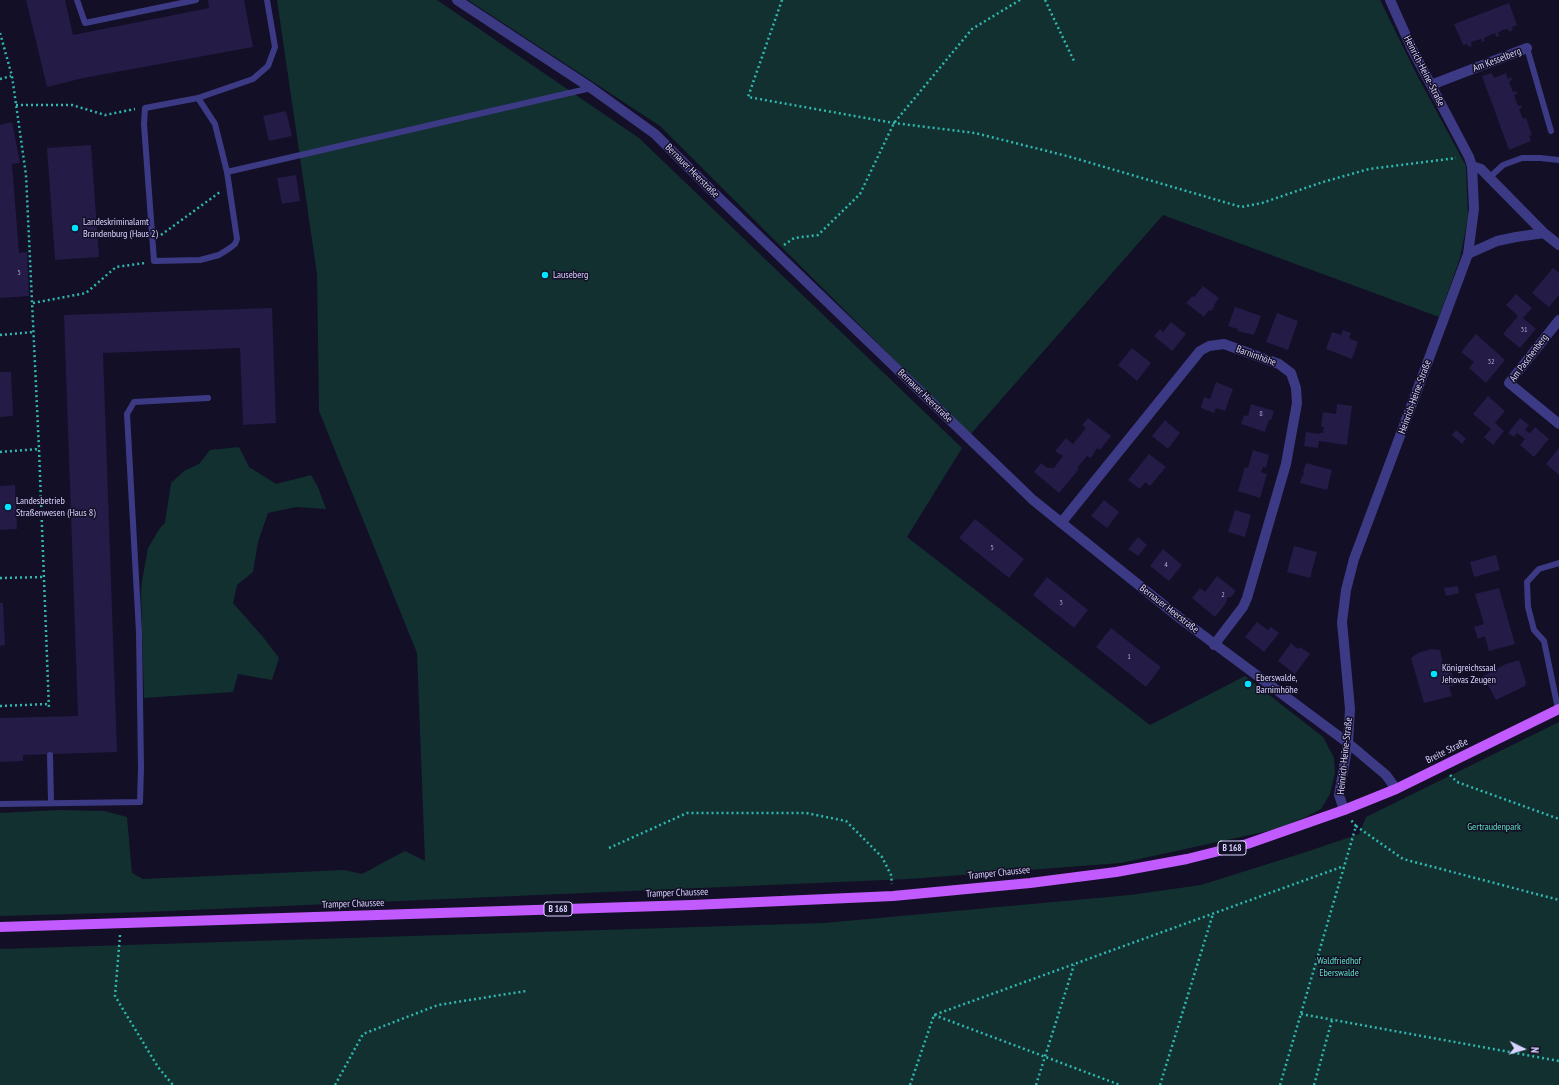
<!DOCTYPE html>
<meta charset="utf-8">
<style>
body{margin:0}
#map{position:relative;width:1559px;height:1085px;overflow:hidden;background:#130f26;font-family:"PT Sans Narrow",sans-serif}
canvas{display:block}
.north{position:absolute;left:1503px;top:1029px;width:40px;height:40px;-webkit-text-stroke:3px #130f26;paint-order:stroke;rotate:95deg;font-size:11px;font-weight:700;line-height:16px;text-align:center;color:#d9d4ff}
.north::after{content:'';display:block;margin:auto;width:14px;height:18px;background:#d9d4ff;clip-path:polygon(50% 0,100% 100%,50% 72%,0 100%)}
</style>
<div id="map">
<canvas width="1559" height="1085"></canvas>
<div class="north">N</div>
</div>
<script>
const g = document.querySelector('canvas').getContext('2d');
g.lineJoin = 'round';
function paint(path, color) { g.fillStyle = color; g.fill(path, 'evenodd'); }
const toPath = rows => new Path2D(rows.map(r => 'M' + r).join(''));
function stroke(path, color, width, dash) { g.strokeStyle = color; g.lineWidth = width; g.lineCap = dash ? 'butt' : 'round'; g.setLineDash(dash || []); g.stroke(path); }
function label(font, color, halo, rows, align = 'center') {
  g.font = font + ' "PT Sans Narrow",sans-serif'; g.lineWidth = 3; g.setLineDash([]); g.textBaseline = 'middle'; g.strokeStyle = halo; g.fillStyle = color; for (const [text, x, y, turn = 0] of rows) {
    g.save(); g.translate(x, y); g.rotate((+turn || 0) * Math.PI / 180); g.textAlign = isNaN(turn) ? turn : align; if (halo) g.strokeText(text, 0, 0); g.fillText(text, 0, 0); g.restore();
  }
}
const green = toPath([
 [277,0,437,0,639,138,962,448,907,537,1150,725,1245,676,1323,737,1334,758,1335,773,1330,794,1321,809,1306,817,1277,829,1121,863,909,879,145,912,0,916,0,813,59,810,104,811,127,817,132,873,143,879,344,870,362,874,405,851,425,861,417,653,319,411,317,274],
 [468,0,1380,0,1417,75,1466,166,1468,217,1460,258,1439,317,1163,215,970,435,660,126],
 [239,447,249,467,276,484,311,475,318,487,326,509,296,507,268,513,258,542,253,572,237,585,233,603,263,637,279,658,272,680,238,674,233,692,144,698,141,594,142,581,148,548,160,528,165,523,171,483,184,471,199,464,210,450],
 [1559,722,1559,1085,0,1085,0,949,824,923,1130,895,1201,885,1306,852,1359,834,1366,817]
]);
const building = toPath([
 [26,0,65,0,73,35,209,8,208,0,244,0,253,47,83,78,47,87],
 [1509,3,1517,25,1512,27,1513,30,1509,32,1508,29,1503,30,1498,33,1499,36,1496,37,1495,33,1484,38,1485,41,1482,42,1481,39,1471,42,1472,46,1469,47,1467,44,1463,45,1454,24],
 [1492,73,1494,78,1506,73,1508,79,1511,77,1512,80,1509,82,1513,92,1516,91,1517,94,1514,95,1518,106,1521,105,1522,108,1519,109,1523,119,1526,118,1532,135,1529,136,1531,141,1509,150,1482,76],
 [286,111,292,136,269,141,263,116],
 [12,122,20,163,12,164,19,253,27,252,29,296,0,298,0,125],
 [91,145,99,257,55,260,47,148],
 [296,175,300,201,282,204,277,178],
 [1553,268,1559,273,1559,295,1549,307,1532,293],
 [1203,286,1219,298,1214,305,1215,305,1212,310,1210,311,1209,310,1204,317,1186,303,1192,296,1194,297],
 [1516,294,1532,308,1523,318,1536,329,1520,348,1503,334,1518,316,1506,305],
 [1235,307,1261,316,1254,335,1237,331,1238,329,1228,326],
 [272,308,276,423,243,425,240,348,103,353,117,752,23,755,23,761,0,762,0,718,78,716,64,315],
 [1277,313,1298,321,1288,350,1266,342],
 [1171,322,1186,334,1172,351,1154,336,1160,329,1163,332],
 [1343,330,1351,333,1349,338,1358,342,1352,359,1326,349,1332,332,1341,335],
 [1476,334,1505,360,1486,383,1469,368,1474,362,1461,352],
 [1132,348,1151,363,1137,381,1118,365],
 [0,372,11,372,13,416,0,417],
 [1216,382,1233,389,1225,411,1216,408,1214,413,1201,408,1204,397,1210,399],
 [1488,396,1505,411,1495,423,1504,431,1493,445,1484,437,1491,429,1473,414],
 [1251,404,1274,411,1271,420,1269,420,1265,432,1241,424,1244,415,1248,416],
 [1337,404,1352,406,1347,445,1319,441,1318,448,1304,446,1306,432,1320,434,1320,433,1323,433,1324,427,1321,427,1323,412,1336,414],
 [1088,418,1111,436,1100,450,1097,448,1091,458,1087,456,1077,468,1079,469,1059,493,1034,472,1041,463,1048,468,1054,468,1063,456,1055,451,1066,438,1073,444,1086,428,1082,425],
 [1520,418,1529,425,1525,430,1530,433,1535,427,1549,439,1534,457,1520,445,1525,439,1517,433,1514,437,1508,433],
 [1165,420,1180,433,1168,449,1152,436],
 [1456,430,1466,439,1462,444,1452,435],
 [1559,448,1559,475,1546,464],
 [1253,450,1269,455,1266,468,1263,467,1261,472,1267,474,1260,498,1238,491,1245,467,1248,468],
 [1149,454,1166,467,1150,486,1145,482,1140,489,1128,480],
 [1306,463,1332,470,1327,490,1300,483,1302,476,1303,476,1304,473,1303,472],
 [15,485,17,529,0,530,0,486],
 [1104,500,1119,512,1107,528,1091,516],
 [1235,510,1251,515,1245,537,1228,532],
 [975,519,1024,559,1009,578,959,538],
 [1138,537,1147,545,1138,556,1128,549],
 [1294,546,1317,552,1310,578,1287,572],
 [1163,549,1182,565,1169,581,1150,566],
 [1496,555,1500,570,1474,577,1470,562],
 [1217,576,1236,591,1231,597,1228,597,1226,603,1215,617,1192,598,1200,588,1205,592],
 [1047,577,1088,610,1074,628,1033,595],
 [1458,586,1459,593,1446,596,1444,588],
 [1499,588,1515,644,1489,651,1485,636,1478,639,1474,627,1484,624,1475,594],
 [0,603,3,603,5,645,0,646],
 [1257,622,1268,630,1271,627,1279,633,1264,652,1245,637],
 [1111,628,1161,667,1146,687,1096,647],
 [1291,643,1298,649,1300,647,1310,654,1295,674,1278,661],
 [1431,649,1440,650,1443,664,1449,662,1455,685,1449,687,1452,696,1424,703,1411,658,1418,653],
 [1519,660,1526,682,1525,686,1496,700,1483,676,1506,664]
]);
const path = toPath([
 [782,0,748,97,894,123,975,133,1067,156,1241,207,1262,203,1323,182,1369,169,1456,158],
 [1045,0,1074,61],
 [0,33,12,76,26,175,39,449,49,709],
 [0,79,11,76],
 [16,105,72,105,105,115,135,109],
 [161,235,220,192],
 [784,245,794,238,818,235,860,194,894,123,972,29,1020,0],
 [33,303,86,293,116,267,145,263],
 [0,335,34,332],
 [0,452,39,449],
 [0,578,45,577],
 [0,706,49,704],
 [1450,775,1457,782,1559,819],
 [1356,826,1403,859,1559,900],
 [609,848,687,813,806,813,846,821,882,857,891,875,892,884],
 [120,935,115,996,158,1067,173,1085],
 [1301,1014,1559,1061],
 [934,1015,1120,1085],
 [335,1085,363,1034,438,1005,526,991],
 [910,1085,934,1015,1344,866],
 [1036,1085,1074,965],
 [1160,1085,1213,914],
 [1280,1085,1356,826,1351,820],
 [1314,1085,1332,1020]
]);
const lane = toPath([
 [77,0,85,23,196,0],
 [1527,48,1551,131],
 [198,98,215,124,227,172,237,239,235,244,230,248,219,255,200,260,154,261,144,124,145,108,198,98],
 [198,98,253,79,268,66,275,47,267,0],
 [227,172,591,88],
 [1490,177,1503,165,1522,158,1540,158,1559,160],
 [1558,709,1544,641,1534,630,1528,607,1527,582,1539,569,1559,563],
 [50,755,51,802],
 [0,804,140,802,141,768,139,632,127,414,134,402,208,398]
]);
const street = toPath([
 [457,0,591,88,655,134,712,191,1033,500,1181,619,1348,743,1386,775,1396,789],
 [1431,85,1527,48],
 [1472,166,1481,169,1544,233,1559,245],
 [1468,254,1497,241,1516,237,1544,233],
 [1559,320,1509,383,1559,424],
 [1061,523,1200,351,1209,346,1224,344,1279,364,1291,373,1296,388,1297,403,1286,464,1247,598,1243,607,1214,645],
 [1344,810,1339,795,1348,743,1350,709,1342,622,1346,590,1354,559,1468,254,1474,209,1472,166,1469,157,1412,49,1390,0]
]);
const primary = toPath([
 [0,927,692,905,893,896,1030,883,1116,872,1187,859,1247,844,1344,810,1396,789,1559,709]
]);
const markers = [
 [75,228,4,"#00e5ff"],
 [545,275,4,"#00e5ff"],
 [8,507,4,"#00e5ff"],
 [1434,674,4,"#00e5ff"],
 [1248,684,4,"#00e5ff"]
];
const numberNames = [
 ["5",19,273],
 ["31",1524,330],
 ["32",1491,362],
 ["8",1261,414],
 ["5",992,548],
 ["4",1166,565],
 ["2",1223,595],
 ["3",1061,603],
 ["1",1129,657]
];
const shields = [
 [1232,848,28],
 [558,909,28]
];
const shieldNames = [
 ["B 168",1232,848],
 ["B 168",558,909]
];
const streetNames = [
 ["Am Kesselberg",1497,60,-21],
 ["Heinrich-Heine-Straße",1424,71,63],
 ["Bernauer Heerstraße",692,171,45],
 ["Barnimhöhe",1256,356,20],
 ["Am Paschenberg",1529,358,-53],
 ["Bernauer Heerstraße",925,396,44],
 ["Heinrich-Heine-Straße",1415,397,-70],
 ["Bernauer Heerstraße",1169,609,38],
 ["Breite Straße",1447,751,-26],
 ["Heinrich-Heine-Straße",1345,756,-84],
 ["Tramper Chaussee",999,873,-6],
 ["Tramper Chaussee",677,893,-2],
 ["Tramper Chaussee",353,904,-2]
];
const poiNames = [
 ["Landeskriminalamt",83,222],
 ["Brandenburg (Haus 2)",83,234],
 ["Lauseberg",553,275],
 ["Landesbetrieb",16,501],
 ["Straßenwesen (Haus 8)",16,513],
 ["Königreichssaal",1442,668],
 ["Jehovas Zeugen",1442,680],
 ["Eberswalde,",1256,678],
 ["Barnimhöhe",1256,690]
];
const parkNames = [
 ["Gertraudenpark",1494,827],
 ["Waldfriedhof",1339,961],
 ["Eberswalde",1339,973]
];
paint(green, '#12302f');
paint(building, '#241b47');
stroke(path, '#2fb8b0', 2.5, [2, 3]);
stroke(lane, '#3d3a85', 6);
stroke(street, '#3d3a85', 10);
stroke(primary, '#c25bff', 10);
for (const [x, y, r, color] of markers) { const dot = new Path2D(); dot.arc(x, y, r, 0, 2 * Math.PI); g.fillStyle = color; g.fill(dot); stroke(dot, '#130f26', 1.5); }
label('8px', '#aca6d1', null, numberNames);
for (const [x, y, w] of shields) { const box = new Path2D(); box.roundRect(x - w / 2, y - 7, w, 14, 3); g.fillStyle = '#130f26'; g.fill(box); stroke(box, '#d9d4ff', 1); }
label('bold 9px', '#d9d4ff', null, shieldNames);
label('10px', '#d9d4ff', '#130f26', streetNames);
label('10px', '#d9d4ff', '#130f26', poiNames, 'left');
label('10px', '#5fe0c0', '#130f26', parkNames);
</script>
